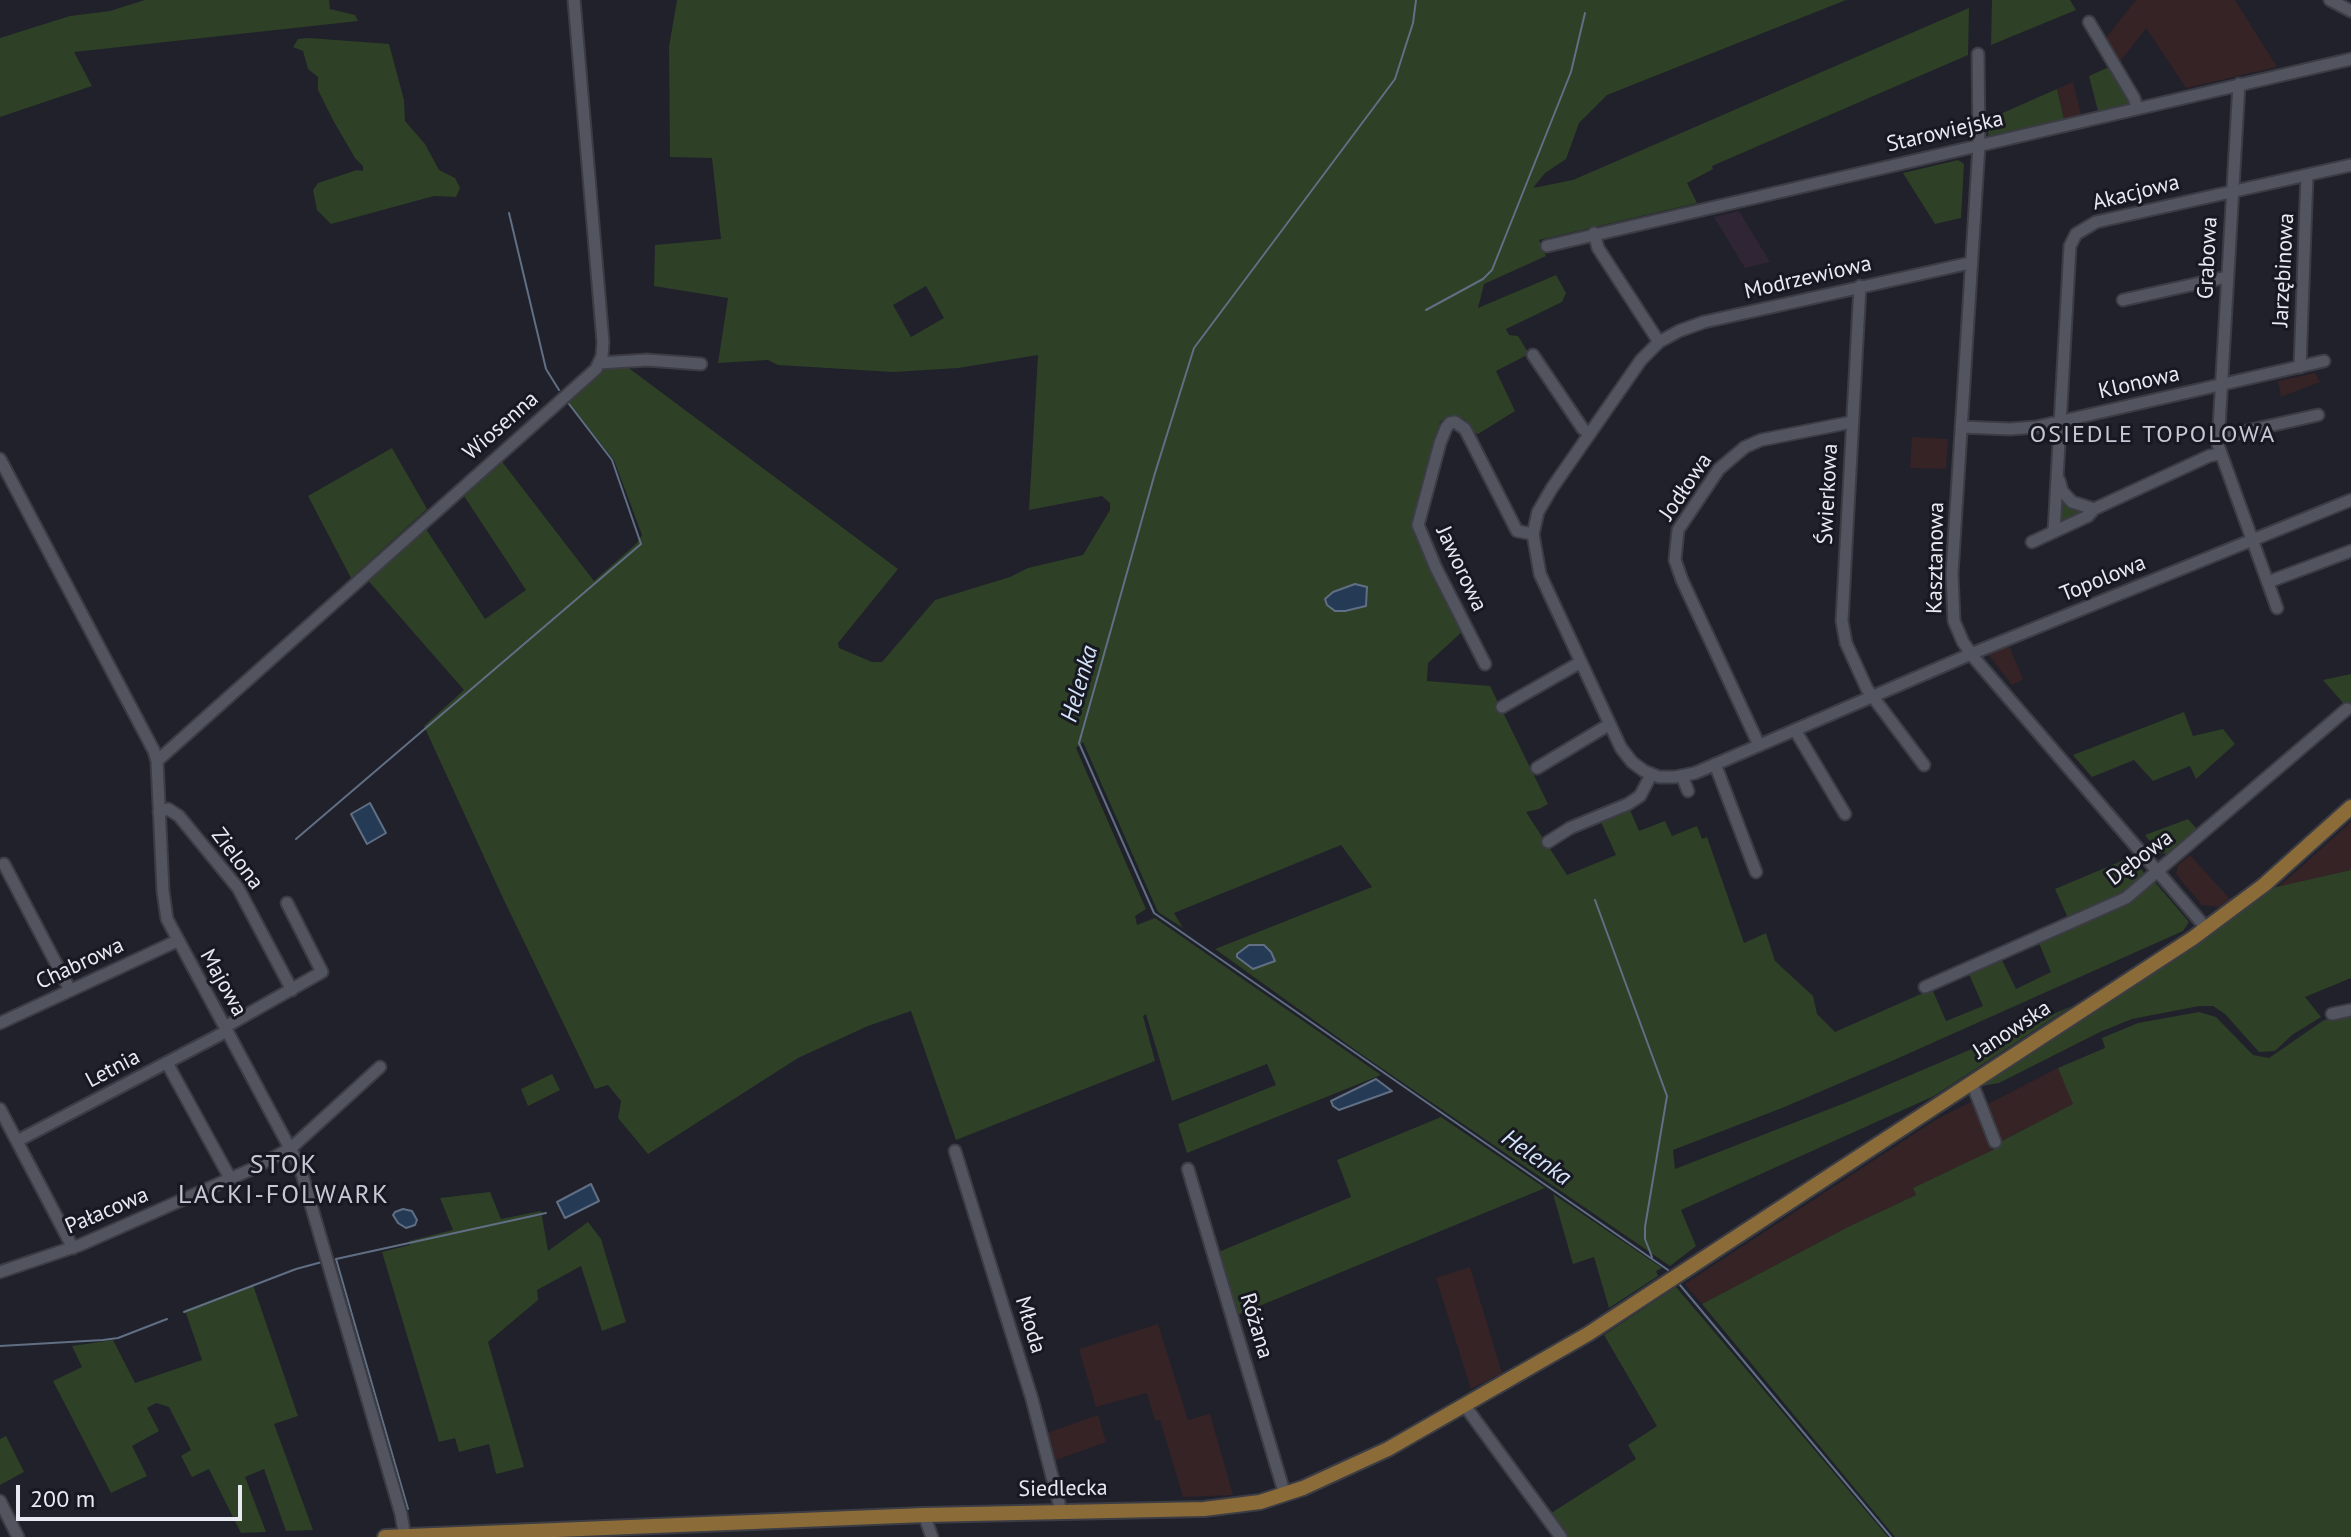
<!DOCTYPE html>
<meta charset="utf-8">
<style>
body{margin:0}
#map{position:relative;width:2351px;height:1537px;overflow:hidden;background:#20212b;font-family:"PT Sans",sans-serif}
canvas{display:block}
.scale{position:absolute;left:16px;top:1485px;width:226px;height:36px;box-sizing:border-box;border:4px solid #e9eaf1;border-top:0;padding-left:10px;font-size:24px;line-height:28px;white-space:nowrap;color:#e9eaf1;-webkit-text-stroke:6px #171821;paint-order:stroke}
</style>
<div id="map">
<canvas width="2351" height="1537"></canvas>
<div class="scale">200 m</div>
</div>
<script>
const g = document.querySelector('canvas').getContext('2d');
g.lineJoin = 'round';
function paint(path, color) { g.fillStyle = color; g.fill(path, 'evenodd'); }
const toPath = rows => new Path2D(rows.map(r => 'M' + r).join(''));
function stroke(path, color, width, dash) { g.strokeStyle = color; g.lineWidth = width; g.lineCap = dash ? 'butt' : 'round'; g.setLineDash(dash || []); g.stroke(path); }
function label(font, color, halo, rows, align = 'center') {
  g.font = font + ' "PT Sans",sans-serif'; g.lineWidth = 6; g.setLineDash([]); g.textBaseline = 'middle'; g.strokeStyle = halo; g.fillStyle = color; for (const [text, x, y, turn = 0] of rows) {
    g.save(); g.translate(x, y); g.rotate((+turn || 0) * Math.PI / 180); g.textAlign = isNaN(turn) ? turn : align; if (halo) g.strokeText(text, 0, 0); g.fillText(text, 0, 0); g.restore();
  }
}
const commercial = toPath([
 [2136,0,2235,0,2277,67,2186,88,2146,28,2119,63,2105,39],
 [2073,82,2081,115,2064,119,2057,89],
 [2315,373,2320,382,2281,397,2278,381],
 [1912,437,1948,439,1946,469,1910,468],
 [2008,643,2023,680,2012,685,1988,654,1988,651],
 [2351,822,2351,870,2278,887,2299,869],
 [2190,855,2230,899,2219,907,2202,905,2176,874,2178,865],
 [2058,1068,2074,1104,2000,1142,1986,1105],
 [1975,1100,1993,1150,1913,1188,1916,1195,1848,1227,1702,1304,1685,1284,1937,1119],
 [1470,1267,1502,1373,1471,1389,1436,1278],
 [1158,1324,1188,1420,1210,1414,1233,1495,1183,1497,1160,1420,1155,1421,1147,1393,1096,1407,1079,1349],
 [1098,1415,1106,1442,1053,1461,1044,1434]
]);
const education = toPath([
 [1739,211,1770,262,1745,268,1714,217]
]);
const green = toPath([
 [145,0,329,0,330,9,355,15,358,21,74,52,92,86,0,117,0,38,70,16,110,11],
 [677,0,1846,0,1607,95,1579,123,1566,159,1545,173,1533,188,1573,180,1969,8,1968,55,1712,166,1713,169,1687,183,1697,203,1539,240,1546,256,1484,284,1478,308,1556,275,1566,293,1562,302,1506,329,1509,335,1518,336,1529,354,1496,371,1515,411,1478,434,1473,432,1465,419,1455,417,1445,418,1440,422,1413,529,1464,630,1428,663,1427,681,1490,686,1548,804,1539,809,1526,812,1567,875,1616,855,1600,820,1629,808,1639,831,1665,821,1672,836,1697,826,1702,839,1707,837,1744,943,1766,933,1775,961,1813,996,1817,1014,1835,1032,1932,989,1946,1021,1983,1006,1968,972,2001,958,2016,989,2051,972,2038,941,2137,897,2154,881,2189,922,2183,931,1894,1060,1782,1108,1673,1150,1675,1169,1850,1101,2072,1006,1934,1096,1681,1210,1696,1246,1670,1266,1361,1054,1215,949,1372,887,1341,845,1174,913,1183,928,1158,912,1083,742,1076,748,1146,909,1135,916,1137,925,1155,918,1381,1075,1187,1153,1178,1124,1276,1085,1267,1064,1172,1101,1146,1014,1143,1016,1155,1061,956,1140,911,1011,868,1026,798,1058,648,1154,618,1118,621,1101,608,1085,595,1089,502,896,424,726,464,690,366,578,424,526,485,619,526,590,462,493,500,459,594,581,636,544,642,535,614,460,567,401,603,367,622,363,898,569,838,643,839,648,872,662,882,662,935,600,1010,577,1028,568,1083,555,1110,510,1110,503,1102,496,1029,510,1038,355,958,368,893,372,778,365,768,360,718,363,728,298,654,286,655,245,721,239,712,158,670,157,669,47],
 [926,286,944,318,911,337,893,305],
 [1992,0,2070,0,2076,10,1991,45],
 [309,38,389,44,404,100,405,121,425,144,439,170,455,178,460,188,456,197,434,196,331,224,317,210,313,190,318,183,357,170,363,171,363,166,355,158,334,122,318,90,318,77,308,69,303,51,293,47,298,39],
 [2109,67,2131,103,2098,111,2089,76],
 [2057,89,2064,119,1988,136,1989,119],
 [1958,160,1964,164,1961,218,1935,224,1903,173],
 [392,448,427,509,351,578,308,496],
 [2059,495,2086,512,2059,527],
 [2351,674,2351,712,2323,680],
 [2184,712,2193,736,2223,729,2235,744,2196,779,2190,766,2153,781,2134,760,2092,777,2073,755],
 [2188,819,2199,831,2169,854,2159,853,2145,835],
 [2131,857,2145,874,2120,895,2068,918,2055,889],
 [2351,870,2351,978,2305,997,2321,1017,2292,1035,2275,1051,2259,1052,2225,1014,2213,1006,2199,1006,2132,1019,2100,1032,1999,1083,1982,1086,1981,1084,2209,935,2272,888],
 [2199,1012,2216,1017,2253,1055,2269,1058,2324,1020,2351,1014,2351,1537,1895,1537,1702,1304,1848,1227,1916,1195,1913,1188,2001,1146,2000,1142,2073,1104,2058,1068,2105,1048,2102,1038,2138,1023],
 [552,1074,560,1090,528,1106,521,1089],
 [1441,1117,1545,1188,1235,1316,1216,1253,1351,1197,1337,1160],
 [490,1192,501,1219,541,1211,548,1251,588,1222,601,1239,626,1322,602,1331,581,1266,537,1290,538,1300,488,1342,524,1467,496,1474,489,1444,459,1452,455,1438,439,1442,382,1252,410,1245,409,1241,453,1230,440,1198],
 [1553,1194,1662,1268,1656,1271,1658,1276,1609,1308,1594,1257,1573,1264],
 [253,1285,298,1416,274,1424,313,1530,286,1531,264,1469,245,1477,266,1532,241,1533,209,1469,192,1477,181,1456,191,1450,169,1407,156,1403,147,1408,159,1431,132,1446,147,1476,111,1493,53,1381,82,1367,72,1346,113,1340,135,1383,202,1360,185,1310],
 [1676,1287,1774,1402,1888,1537,1565,1537,1548,1515,1636,1459,1628,1445,1657,1426,1604,1335],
 [6,1436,24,1472,0,1485,0,1439]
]);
const water = toPath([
 [1355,584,1367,587,1366,606,1345,611,1335,611,1327,605,1325,599,1333,592,1355,584],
 [370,803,386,833,367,844,351,814,370,803],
 [1249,945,1264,945,1271,952,1275,961,1253,969,1237,957,1237,954,1249,945],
 [1376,1079,1392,1091,1339,1110,1333,1106,1331,1101,1376,1079],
 [591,1184,599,1201,565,1218,557,1202,591,1184],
 [403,1209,412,1211,417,1220,415,1225,406,1228,398,1223,393,1215,395,1212,403,1209]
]);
const stream = toPath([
 [1416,0,1413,23,1395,79,1194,348,1155,473,1079,743,1154,913,1668,1270],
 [509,213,546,369,559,390],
 [1426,310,1483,279,1492,270,1571,72,1585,13],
 [296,839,641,544,612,460,569,404],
 [1595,900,1667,1096,1645,1227,1645,1239,1652,1257],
 [1680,1285,1891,1537],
 [184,1312,296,1269,322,1262,394,1511],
 [0,1346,103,1340,118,1338,167,1319],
 [408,1509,336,1259,546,1213]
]);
const minor = toPath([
 [2330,0,2351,11],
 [2089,22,2134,98,2137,108],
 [1978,54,1979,145,1952,574,1954,621,1963,642,1975,659,2207,929],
 [2239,84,2218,445,2277,608],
 [1594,233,1598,248,1659,342],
 [1547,246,2351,59],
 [1970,263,1704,322,1679,331,1659,342,1641,360,1552,488,1538,512,1533,534,1540,574,1621,748,1632,762,1644,771,1659,777,1675,777,1695,773,1971,654,2351,500],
 [1860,286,1842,621,1846,643,1867,689,1924,765],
 [2123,300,2227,277],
 [1533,355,1583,429,1589,433],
 [599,363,647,360,701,364],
 [2300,367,2307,175],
 [1961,427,2010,429,2036,427,2324,361],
 [2218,435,2224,436,2318,415],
 [0,459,154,751,157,761,163,891,167,919,300,1167,401,1514,405,1537],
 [2059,480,2062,491,2072,502,2094,509],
 [2054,532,2070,246,2076,234,2096,222,2351,165],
 [2032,542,2088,516,2094,509,2209,456,2219,454],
 [2268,582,2351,551],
 [1485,664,1436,568,1418,525,1440,443,1446,428,1450,423,1455,422,1465,429,1517,531,1533,534],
 [1502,707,1581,662],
 [1795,730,1845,814],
 [1759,745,1682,580,1675,560,1678,530,1719,469,1745,447,1761,440,1852,422],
 [157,761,596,369,602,356,603,342,574,0],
 [1715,764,1756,872],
 [1537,768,1610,724],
 [1682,776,1688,791],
 [159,812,168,809,179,816,238,888,292,990],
 [1548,842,1570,828,1628,804,1640,796,1651,775],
 [4,864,70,990],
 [1925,987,2126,898,2347,709],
 [2332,1014,2351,1010],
 [0,1023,177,941],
 [225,1027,322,972,287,903],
 [167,1063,230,1178],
 [1972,1083,1995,1142],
 [0,1109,73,1248],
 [17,1141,227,1031],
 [955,1151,1032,1399,1061,1511],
 [1188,1169,1285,1495],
 [0,1272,80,1245,252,1169,291,1148,380,1067],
 [1465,1406,1561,1537],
 [0,1501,18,1537],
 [924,1515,932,1537]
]);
const major = toPath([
 [385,1537,924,1515,1204,1509,1260,1502,1303,1488,1388,1449,1588,1334,2193,938,2264,885,2351,807]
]);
const streetNames = [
 ["Starowiejska",1945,132,-13],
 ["Akacjowa",2136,193,-14],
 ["Grabowa",2208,258,-87],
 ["Jarzębinowa",2284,270,-87],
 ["Modrzewiowa",1808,278,-13],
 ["Klonowa",2139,383,-13],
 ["Wiosenna",501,426,-41],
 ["Jodłowa",1686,487,-56],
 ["Świerkowa",1828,494,-87],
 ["Kasztanowa",1936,558,-89],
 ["Jaworowa",1461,569,65],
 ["Topolowa",2103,579,-22],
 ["Dębowa",2140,858,-37],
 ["Zielona",237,859,53],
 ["Chabrowa",80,964,-25],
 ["Majowa",223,983,61],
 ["Janowska",2012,1030,-33],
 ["Letnia",113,1069,-28],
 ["Pałacowa",107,1211,-23],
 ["Młoda",1030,1325,73],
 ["Różana",1256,1326,73],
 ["Siedlecka",1063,1489,-1]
];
const neighbourhoodNames = [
 ["OSIEDLE TOPOLOWA",2153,435]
];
const waterNames = [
 ["Helenka",1080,684,-74],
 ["Helenka",1536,1158,35]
];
const quarterNames = [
 ["STOK",284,1166],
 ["LACKI-FOLWARK",284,1196]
];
paint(commercial, '#362326');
paint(education, '#2f2534');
paint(green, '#2e4026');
paint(water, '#253a55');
stroke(water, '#606f84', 2);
stroke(stream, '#606f84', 2);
stroke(minor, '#3b3c44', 15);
stroke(major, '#3b3c44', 18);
stroke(minor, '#52545f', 11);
stroke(major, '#8b6c39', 14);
label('22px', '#e9eaf1', '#171821', streetNames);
g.letterSpacing = '2px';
label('24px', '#c7c8d6', '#171821', neighbourhoodNames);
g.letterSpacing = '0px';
label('italic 24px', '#d4e4f9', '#171821', waterNames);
g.letterSpacing = '2px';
label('26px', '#c7c8d6', '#171821', quarterNames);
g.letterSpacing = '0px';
</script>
